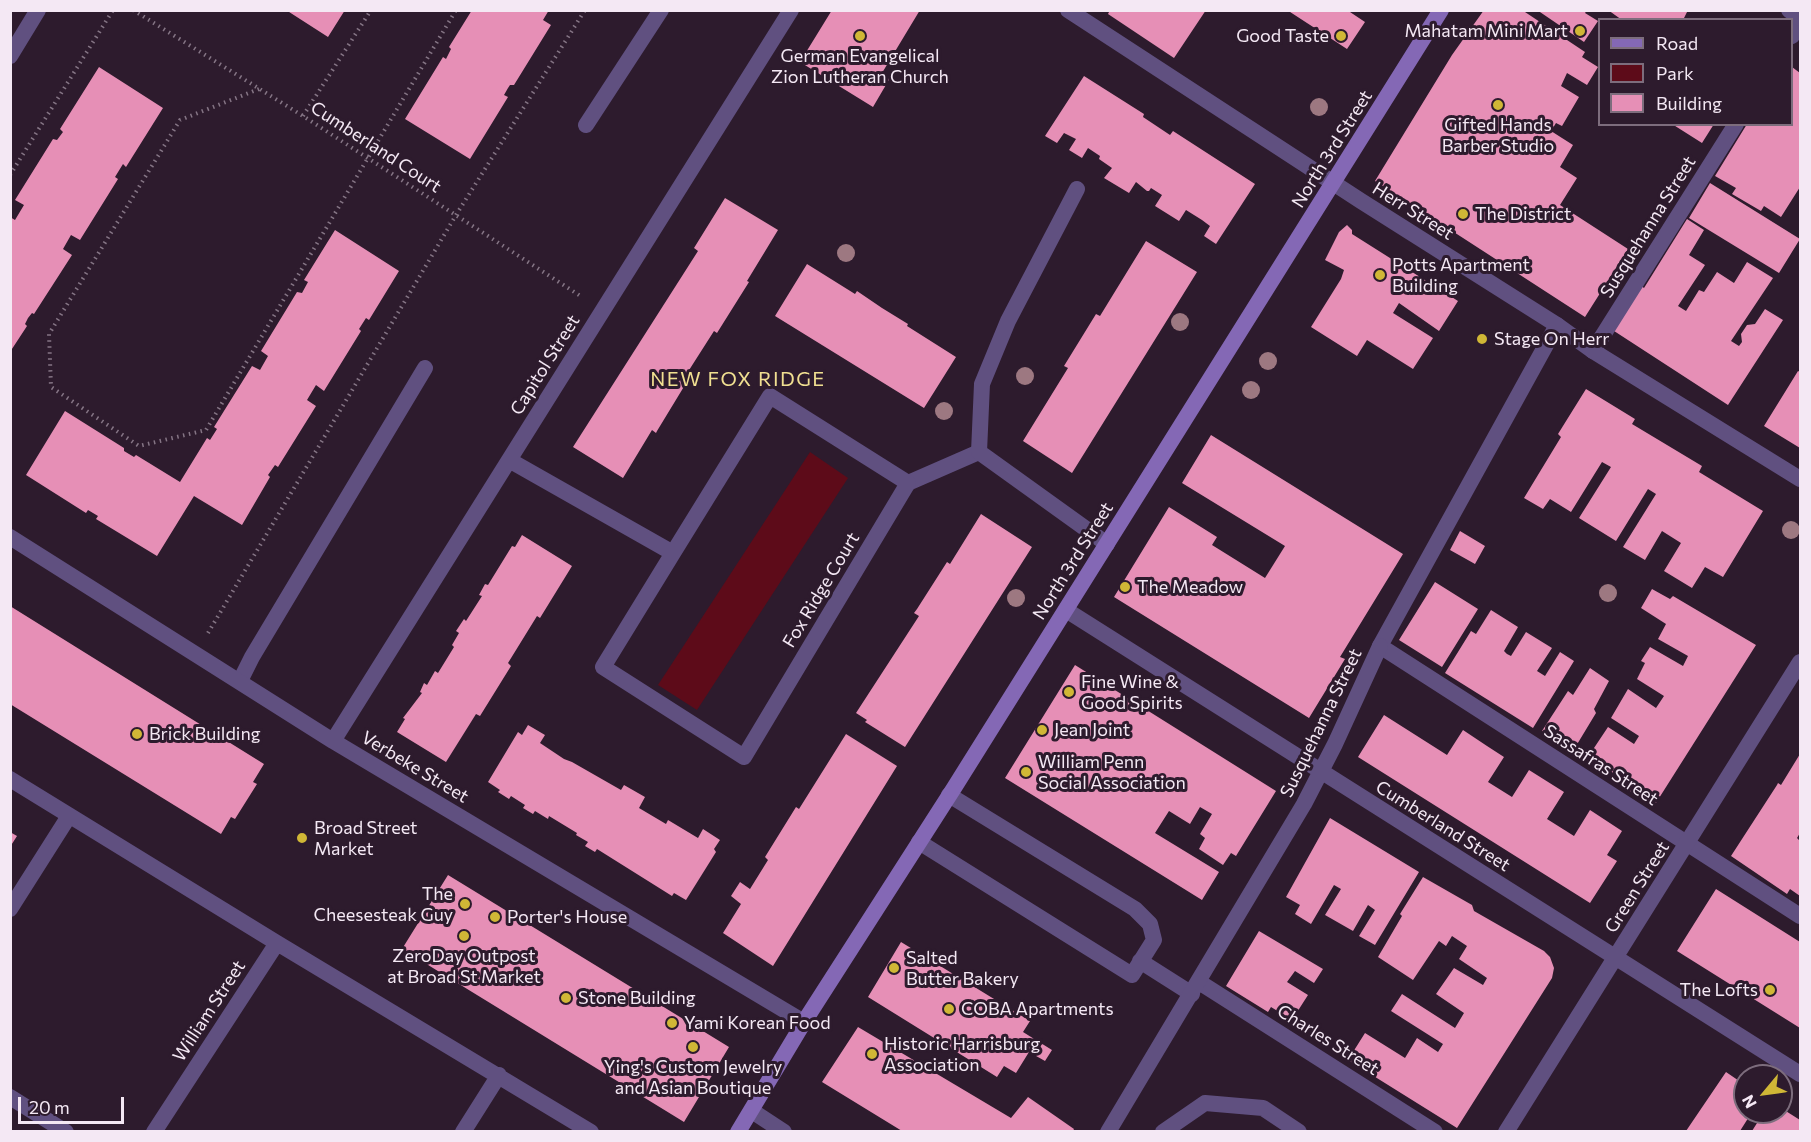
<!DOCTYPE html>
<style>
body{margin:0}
#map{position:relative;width:1811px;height:1142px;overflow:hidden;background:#2d1b2d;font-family:Commissioner,sans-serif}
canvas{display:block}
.frame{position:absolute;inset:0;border:12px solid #f4e8f4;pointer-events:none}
.legend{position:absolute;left:1598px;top:18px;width:195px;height:108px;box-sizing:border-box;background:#2d1b2d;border:2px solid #7d6d7d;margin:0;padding:8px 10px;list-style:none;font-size:18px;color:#f4e8f4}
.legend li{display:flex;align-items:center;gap:12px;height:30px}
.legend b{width:30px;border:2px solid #7d6d7d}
.north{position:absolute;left:1733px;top:1064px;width:60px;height:60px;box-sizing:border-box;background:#2d1b2d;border:2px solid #7d6d7d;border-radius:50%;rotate:241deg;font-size:16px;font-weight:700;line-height:24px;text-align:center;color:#f4e8f4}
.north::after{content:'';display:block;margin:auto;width:21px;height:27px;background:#d0b736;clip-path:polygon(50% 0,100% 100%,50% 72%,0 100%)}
.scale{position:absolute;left:18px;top:1097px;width:106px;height:27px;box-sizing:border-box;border:3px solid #f4e8f4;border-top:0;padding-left:8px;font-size:18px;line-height:21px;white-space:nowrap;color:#f4e8f4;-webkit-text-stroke:4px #2d1b2d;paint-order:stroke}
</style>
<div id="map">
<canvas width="1811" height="1142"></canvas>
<div class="frame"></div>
<ul class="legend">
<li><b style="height:8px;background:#8468b5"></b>Road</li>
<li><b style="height:16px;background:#5d0b19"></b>Park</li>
<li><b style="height:16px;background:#e68fb6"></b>Building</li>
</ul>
<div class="north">N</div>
<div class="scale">20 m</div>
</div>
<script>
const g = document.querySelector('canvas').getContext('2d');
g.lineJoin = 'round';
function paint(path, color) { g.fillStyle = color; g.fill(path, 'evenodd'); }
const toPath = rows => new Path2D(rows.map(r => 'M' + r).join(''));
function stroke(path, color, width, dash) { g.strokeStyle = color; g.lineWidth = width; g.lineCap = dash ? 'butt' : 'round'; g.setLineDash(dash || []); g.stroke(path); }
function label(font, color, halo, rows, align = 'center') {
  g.font = font + ' Commissioner,sans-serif'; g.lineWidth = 6; g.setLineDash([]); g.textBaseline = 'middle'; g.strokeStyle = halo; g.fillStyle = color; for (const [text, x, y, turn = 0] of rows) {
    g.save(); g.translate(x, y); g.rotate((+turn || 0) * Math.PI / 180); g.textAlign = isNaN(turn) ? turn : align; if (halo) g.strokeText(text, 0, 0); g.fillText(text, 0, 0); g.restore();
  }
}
const green = toPath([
 [810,452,848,478,697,710,658,685]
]);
const building = toPath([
 [286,10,345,10,328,37],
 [472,10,549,10,543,20,551,25,514,85,510,85,508,88,504,95,508,97,470,159,405,119,443,57,446,59,451,49,449,47],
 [832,10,920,10,882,73,890,78,873,107,800,62],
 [1110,10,1206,10,1174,58,1108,14],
 [1287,10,1347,10,1365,22,1347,49],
 [1484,10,1522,10,1585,52,1582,57,1598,67,1587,85,1567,73,1561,86,1579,97,1562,126,1556,123,1551,131,1573,145,1560,167,1577,178,1560,205,1628,249,1585,317,1375,181,1452,55],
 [1537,10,1587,10,1585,13,1598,21,1584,42],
 [1608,10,1688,10,1683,20,1622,20],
 [99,67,163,108,126,167,123,164,115,177,118,179,80,240,71,235,63,249,72,255,34,314,32,313,28,318,25,324,27,326,10,352,10,217,15,220,24,205,15,200,53,139,57,140,63,132,60,129],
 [1792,67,1800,73,1800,187,1781,217,1764,206,1761,211,1732,194,1736,188,1715,176,1747,124,1792,124],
 [1084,76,1144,114,1143,117,1170,135,1173,131,1255,184,1216,244,1204,236,1210,226,1202,220,1186,210,1179,221,1155,206,1162,195,1151,188,1149,191,1147,191,1136,182,1129,193,1104,178,1112,168,1099,159,1100,156,1088,148,1082,158,1069,150,1076,139,1064,133,1057,143,1045,136],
 [1672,124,1714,124,1702,143],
 [1710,183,1800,239,1779,273,1689,218],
 [725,198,778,230,747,281,749,282,717,333,714,331,684,378,688,380,657,431,656,433,652,430,623,478,573,447,698,251,694,248],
 [1687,219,1704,230,1689,255,1705,265,1678,306,1686,311,1699,290,1704,292,1717,272,1734,283,1747,262,1773,278,1731,341,1739,346,1742,342,1741,334,1747,325,1755,324,1765,309,1783,320,1728,405,1611,329,1640,285,1644,288],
 [1347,225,1352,230,1352,234,1458,301,1439,331,1399,303,1393,313,1433,338,1413,369,1367,340,1357,356,1311,327,1341,279,1344,270,1325,260,1339,232],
 [335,230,399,271,369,320,366,318,359,329,361,331,324,391,316,385,307,400,316,406,278,467,275,465,268,475,270,477,242,525,194,496,157,556,96,519,98,516,88,510,86,513,26,475,65,411,124,448,124,451,134,457,136,455,180,482,207,438,210,440,217,429,214,427,252,366,260,370,268,356,261,351,297,292,302,293,308,282,304,280],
 [1146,241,1197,272,1072,473,1023,441,1068,368,1064,366,1096,314,1100,316],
 [807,264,855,294,857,291,882,308,908,324,907,326,956,357,924,408,775,316],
 [1798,371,1800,372,1800,448,1764,426],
 [1586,389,1635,419,1632,424,1702,466,1699,472,1763,511,1723,577,1705,567,1692,588,1664,571,1681,543,1662,531,1645,560,1623,547,1656,494,1648,489,1616,541,1579,518,1611,467,1602,462,1571,512,1550,499,1543,509,1524,498,1561,437,1558,434],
 [1211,435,1403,554,1340,657,1345,659,1309,718,1114,597,1169,507,1217,537,1212,545,1265,578,1285,546,1182,483],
 [981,514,1032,547,905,747,865,722,867,720,856,713,919,616,914,613,917,609,947,562,950,564],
 [1460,531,1485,546,1475,564,1450,550],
 [522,535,572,566,540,618,537,616,508,663,511,666,480,716,476,714,446,762,397,732,405,719,403,718,422,693,420,692,424,683,427,685,435,671,438,673,454,647,452,645,459,633,456,631,464,619,466,621,482,596,479,595,485,584,488,585,512,546,515,547],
 [1435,582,1478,609,1442,667,1399,640],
 [1652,589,1670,599,1673,596,1756,645,1654,806,1612,780,1615,774,1588,757,1608,727,1634,744,1639,736,1611,718,1628,689,1656,708,1664,696,1637,679,1645,663,1641,661,1650,647,1683,666,1688,656,1658,639,1666,624,1641,608],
 [10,606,264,764,253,782,257,784,235,819,231,817,221,834,10,704],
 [1491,610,1518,627,1504,651,1507,654,1511,656,1526,632,1552,648,1537,671,1545,676,1560,652,1574,661,1533,728,1445,673,1471,631,1476,634],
 [1075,665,1276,791,1236,856,1231,853,1223,865,1199,849,1205,838,1200,834,1212,814,1200,807,1190,824,1169,811,1155,833,1219,872,1202,900,1005,778],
 [1590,668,1609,681,1594,709,1596,713,1573,751,1542,731,1568,691,1573,695],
 [1384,715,1447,755,1463,730,1487,746,1504,757,1488,782,1512,797,1529,770,1564,792,1547,819,1574,836,1590,810,1622,831,1607,855,1617,861,1590,903,1358,757],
 [528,725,545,735,540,743,564,759,572,762,621,790,624,785,645,797,639,808,666,824,668,820,698,838,703,829,720,840,714,849,716,852,686,900,674,893,672,896,597,849,595,852,585,846,588,842,576,835,577,833,549,816,548,819,535,811,533,814,523,808,525,805,511,796,509,799,498,792,500,790,488,782,518,732,522,735],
 [846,734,897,766,773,966,723,933,741,904,731,896,740,882,750,889,768,860,765,857,796,807,799,809],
 [1800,754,1800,833,1797,838,1800,841,1800,896,1790,889,1787,894,1731,856,1777,785,1778,783,1781,785],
 [1330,818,1419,872,1375,945,1359,936,1375,910,1368,905,1353,931,1325,915,1341,889,1334,885,1311,924,1295,914,1300,905,1286,897],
 [10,832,17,836,10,847],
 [448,875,729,1047,684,1122,402,949],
 [1423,877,1472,905,1474,911,1544,951,1550,957,1554,968,1552,978,1457,1128,1348,1060,1365,1033,1405,1058,1417,1038,1438,1052,1443,1044,1391,1011,1402,994,1455,1028,1464,1013,1436,994,1454,968,1483,985,1487,978,1459,959,1467,946,1452,936,1446,946,1439,941,1413,980,1378,957,1402,916,1400,914],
 [1716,889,1800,942,1800,1028,1677,951],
 [1259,931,1323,969,1314,983,1295,971,1287,982,1308,995,1292,1020,1271,1007,1268,1012,1226,986],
 [901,942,1030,1021,1023,1032,1052,1050,1045,1061,1029,1052,1016,1073,1004,1066,997,1077,868,997],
 [858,1027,1011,1118,1028,1097,1074,1129,1073,1131,902,1131,822,1082],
 [1726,1072,1745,1085,1745,1112,1752,1112,1740,1131,1686,1131],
 [1781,1108,1800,1120,1800,1131,1752,1131,1764,1112,1781,1112]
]);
const path = toPath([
 [133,10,303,116,582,297],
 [259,89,180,120,49,334,51,387,139,446,206,430,456,10],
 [303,116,371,10],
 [10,175,113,10],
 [208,633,456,215,585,10]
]);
const service = toPath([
 [1792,36,1800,22],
 [586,125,661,10],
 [1557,325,1380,646,1800,916],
 [1593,351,1736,124],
 [908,483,979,452],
 [240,681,252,657,425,368],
 [919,842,1132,975,1154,940,1150,924,1135,909,949,795],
 [1140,961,1192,994],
 [1199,982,1435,1132],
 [10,1097,66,1132],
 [1163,1132,1205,1103,1263,1108,1299,1132]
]);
const minor = toPath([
 [1068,10,1361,201,1557,325,1593,351,1800,479],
 [1789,10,1800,18],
 [10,56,38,10],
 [1077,189,1008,321,982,384,979,452,1107,544],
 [509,460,673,553,603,667,744,757,908,483,770,396,673,553],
 [10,537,333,741,804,1022],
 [1066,610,1800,1074],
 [333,741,791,10],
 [10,779,277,943,591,1132],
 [10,909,69,816],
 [154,1132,277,943],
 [463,1132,499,1075],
 [1108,1132,1304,804,1335,744,1380,646],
 [1506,1132,1800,662]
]);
const tertiary = toPath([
 [752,1111,784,1132]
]);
const secondary = toPath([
 [738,1132,804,1022,954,788,1441,10]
]);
const trees = [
 [1319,107],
 [846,253],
 [1180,322],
 [1268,361],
 [1025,376],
 [1251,390],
 [944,411],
 [1791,530],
 [1608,593],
 [1016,598]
];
const markers = [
 [1580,31,6,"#d0b736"],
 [860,36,6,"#d0b736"],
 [1341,36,6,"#d0b736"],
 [1498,105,6,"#d0b736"],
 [1463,214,6,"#d0b736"],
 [1380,275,6,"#d0b736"],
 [1482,339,6,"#d0b736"],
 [1125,587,6,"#d0b736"],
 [1069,692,6,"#d0b736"],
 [1042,730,6,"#d0b736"],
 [137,734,6,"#d0b736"],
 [1026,772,6,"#d0b736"],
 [302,838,6,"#d0b736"],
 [465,904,6,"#d0b736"],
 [495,917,6,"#d0b736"],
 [464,936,6,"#d0b736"],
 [894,968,6,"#d0b736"],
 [1770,990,6,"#d0b736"],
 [566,998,6,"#d0b736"],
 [949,1009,6,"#d0b736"],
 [672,1023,6,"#d0b736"],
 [693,1047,6,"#d0b736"],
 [872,1054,6,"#d0b736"]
];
const poiNames = [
 ["Mahatam Mini Mart",1568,31,"right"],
 ["Good Taste",1329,36,"right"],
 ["German Evangelical",860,56,"center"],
 ["Zion Lutheran Church",860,77,"center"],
 ["Gifted Hands",1498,125,"center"],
 ["Barber Studio",1498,146,"center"],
 ["The District",1475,214],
 ["Potts Apartment",1392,265],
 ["Building",1392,286],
 ["Stage On Herr",1494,339],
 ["The Meadow",1137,587],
 ["Fine Wine &",1081,682],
 ["Good Spirits",1081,703],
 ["Jean Joint",1054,730],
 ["Brick Building",149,734],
 ["William Penn",1038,762],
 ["Social Association",1038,783],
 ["Broad Street",314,828],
 ["Market",314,849],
 ["The",453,894,"right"],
 ["Cheesesteak Guy",453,915,"right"],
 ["Porter's House",507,917],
 ["ZeroDay Outpost",464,956,"center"],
 ["at Broad St Market",464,977,"center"],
 ["Salted",906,958],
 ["Butter Bakery",906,979],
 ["The Lofts",1758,990,"right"],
 ["Stone Building",578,998],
 ["COBA Apartments",961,1009],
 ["Yami Korean Food",684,1023],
 ["Historic Harrisburg",884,1044],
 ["Association",884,1065],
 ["Ying's Custom Jewelry",693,1067,"center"],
 ["and Asian Boutique",693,1088,"center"]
];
const streetNames = [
 ["Cumberland Court",376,147,33],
 ["North 3rd Street",1332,149,-58],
 ["Herr Street",1413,211,32],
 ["Susquehanna Street",1648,227,-58],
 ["Capitol Street",545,365,-58],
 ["North 3rd Street",1073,561,-58],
 ["Fox Ridge Court",821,590,-59],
 ["Susquehanna Street",1321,723,-64],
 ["Sassafras Street",1601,765,33],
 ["Verbeke Street",415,767,31],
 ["Cumberland Street",1443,826,32],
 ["Green Street",1637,887,-58],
 ["William Street",209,1011,-57],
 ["Charles Street",1328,1040,32]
];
const neighbourhoodNames = [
 ["NEW FOX RIDGE",738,379]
];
paint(green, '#5d0b19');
paint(building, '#e68fb6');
stroke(path, '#857585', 4, [1.5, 4.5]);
stroke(service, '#605080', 16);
stroke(minor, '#605080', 16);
stroke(tertiary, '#605080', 16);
stroke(secondary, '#8468b5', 16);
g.fillStyle = '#9d7881';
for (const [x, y] of trees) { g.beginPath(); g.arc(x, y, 9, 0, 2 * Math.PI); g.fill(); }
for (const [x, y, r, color] of markers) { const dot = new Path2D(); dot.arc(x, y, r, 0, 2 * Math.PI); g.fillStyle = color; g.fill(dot); stroke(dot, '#2d1b2d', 2); }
label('18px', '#f4e8f4', '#2d1b2d', poiNames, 'left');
label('18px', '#f4e8f4', '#2d1b2d', streetNames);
g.letterSpacing = '1.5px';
label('20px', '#f0df91', '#2d1b2d', neighbourhoodNames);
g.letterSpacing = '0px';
</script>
